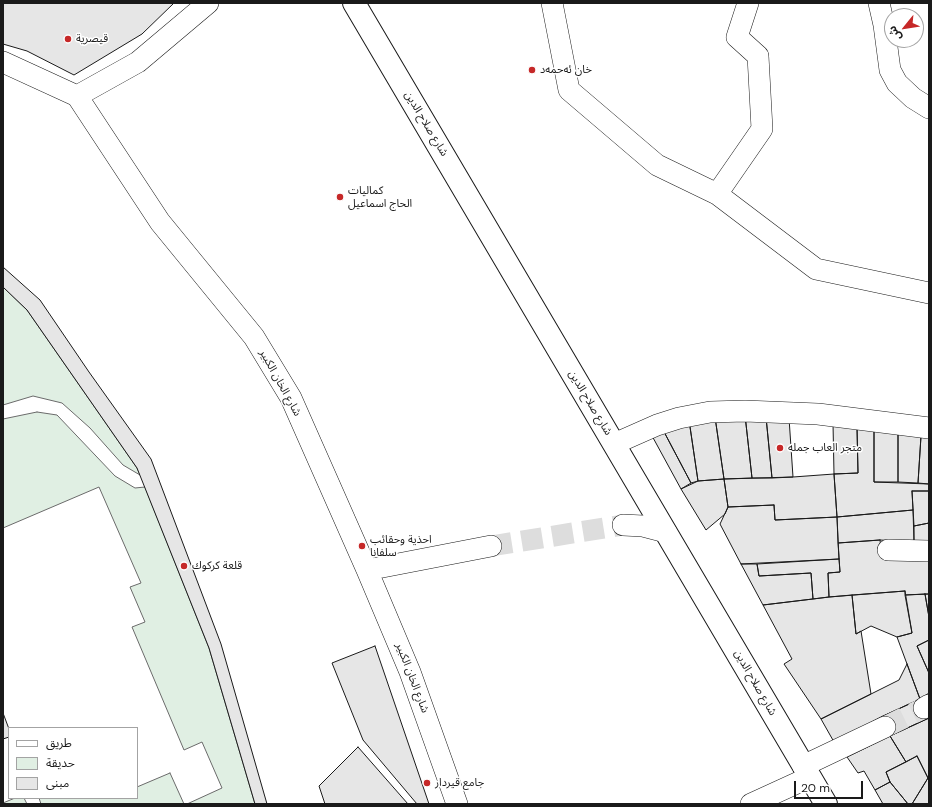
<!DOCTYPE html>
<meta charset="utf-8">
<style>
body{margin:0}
#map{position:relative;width:932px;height:807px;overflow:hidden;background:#fff;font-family:"DM Sans","Noto Sans Arabic",sans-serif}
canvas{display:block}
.frame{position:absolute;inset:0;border:4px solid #1a1a1a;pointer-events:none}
.legend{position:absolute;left:8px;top:727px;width:130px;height:72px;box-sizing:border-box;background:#fff;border:1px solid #a3a3a3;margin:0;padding:5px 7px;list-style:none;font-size:12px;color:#1a1a1a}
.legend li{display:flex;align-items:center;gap:8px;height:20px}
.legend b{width:20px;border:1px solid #a3a3a3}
.north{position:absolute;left:884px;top:8px;width:40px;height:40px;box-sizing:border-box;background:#fff;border:1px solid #a3a3a3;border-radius:50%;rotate:240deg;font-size:11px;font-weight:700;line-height:16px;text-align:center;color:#1a1a1a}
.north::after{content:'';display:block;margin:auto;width:14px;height:18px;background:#c62828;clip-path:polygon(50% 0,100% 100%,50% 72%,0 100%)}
.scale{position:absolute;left:794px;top:781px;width:69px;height:18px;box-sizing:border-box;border:2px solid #1a1a1a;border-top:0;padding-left:5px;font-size:12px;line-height:14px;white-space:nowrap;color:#1a1a1a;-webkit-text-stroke:3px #fff;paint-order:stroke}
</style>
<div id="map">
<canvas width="932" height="807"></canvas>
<div class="frame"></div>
<ul class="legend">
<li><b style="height:5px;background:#fff"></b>طريق</li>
<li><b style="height:11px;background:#e0efe3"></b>حديقة</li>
<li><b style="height:11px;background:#e6e6e6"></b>مبنى</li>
</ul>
<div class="north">ش</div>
<div class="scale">20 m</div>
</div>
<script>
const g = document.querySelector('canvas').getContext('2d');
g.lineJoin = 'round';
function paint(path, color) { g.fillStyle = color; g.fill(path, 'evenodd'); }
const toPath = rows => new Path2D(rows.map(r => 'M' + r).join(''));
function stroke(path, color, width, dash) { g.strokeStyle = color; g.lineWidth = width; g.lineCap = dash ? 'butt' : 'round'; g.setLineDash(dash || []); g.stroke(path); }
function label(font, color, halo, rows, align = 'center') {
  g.font = font + ' "DM Sans","Noto Sans Arabic",sans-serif'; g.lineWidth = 3; g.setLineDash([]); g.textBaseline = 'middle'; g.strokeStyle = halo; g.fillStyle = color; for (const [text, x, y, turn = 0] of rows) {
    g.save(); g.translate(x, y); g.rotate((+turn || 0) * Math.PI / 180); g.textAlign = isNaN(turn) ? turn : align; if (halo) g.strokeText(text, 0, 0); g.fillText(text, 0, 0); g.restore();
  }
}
const green = toPath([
 [3,287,27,310,137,468,140,475,123,465,90,428,62,403,33,396,3,405,3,287],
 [37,412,57,415,115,476,135,488,145,487,209,648,255,804,187,804,222,788,202,742,184,750,132,627,145,622,130,587,141,583,99,487,3,528,3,419,37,412],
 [170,773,184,804,41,804,39,798,137,798,137,787,170,773],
 [15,798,24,798,27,804,3,804,3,803,15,798]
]);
const building = toPath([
 [3,3,174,3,142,34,74,75,27,51,3,44,3,3],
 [3,267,40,300,89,372,151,459,221,644,267,804,255,804,209,648,137,468,27,310,3,287,3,267],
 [745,415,766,417,772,478,752,478,745,415],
 [745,415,752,478,724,479,715,417,745,415],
 [715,417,724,479,698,481,689,420,715,417],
 [766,417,789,418,793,477,772,478,766,417],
 [689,420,698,481,691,483,662,428,689,420],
 [833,423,857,427,858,473,834,474,833,423],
 [857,427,874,429,874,482,929,484,929,491,912,491,913,510,837,517,834,474,858,473,857,427],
 [662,428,691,483,681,489,651,434,662,428],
 [874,429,898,432,898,482,874,482,874,429],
 [898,432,921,436,918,483,898,482,898,432],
 [921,436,929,438,929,484,918,483,921,436],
 [834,474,837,517,775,520,774,505,728,507,724,479,793,477,834,474],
 [724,479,728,507,725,514,706,530,681,489,698,481,724,479],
 [912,491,929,491,929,523,914,526,912,491],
 [774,505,775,520,837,517,839,559,741,564,720,524,728,507,774,505],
 [913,510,914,542,880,540,838,543,837,517,913,510],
 [929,523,929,543,914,542,914,526,929,523],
 [880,540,882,557,929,554,929,594,905,595,905,591,829,597,828,573,840,572,838,543,880,540],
 [839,559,840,572,828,573,829,597,813,599,811,573,759,576,757,564,839,559],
 [741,564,757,564,759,576,811,573,813,599,763,605,741,564],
 [905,591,912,633,897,637,871,626,856,634,852,595,905,591],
 [925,594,929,594,929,617,925,594],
 [925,594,929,617,929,640,917,646,929,673,929,693,920,699,897,637,912,633,905,595,925,594],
 [852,595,856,634,861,631,871,694,821,719,784,664,792,659,763,605,829,597,852,595],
 [929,640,929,673,917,646,929,640],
 [375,646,429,804,417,804,363,740,332,663,375,646],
 [907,664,920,699,881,717,834,742,821,719,899,680,907,664],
 [920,699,929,718,890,736,881,717,920,699],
 [3,713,9,729,9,737,3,739,3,713],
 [929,718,929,777,928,778,917,756,906,762,890,736,929,718],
 [890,736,906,762,886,772,890,782,875,790,864,771,858,773,847,757,890,736],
 [358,747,408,804,325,804,319,786,358,747],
 [917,756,928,778,912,804,908,804,890,782,886,772,917,756],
 [929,777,929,804,912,804,928,778,929,777],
 [890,782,908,804,883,804,875,790,890,782]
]);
const streetTunnel = toPath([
 [491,546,623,525],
 [885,727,924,708]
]);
const street = toPath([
 [552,3,569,90,657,165,717,194,816,269,929,293],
 [879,3,884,25,890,70,897,83,913,98,929,108],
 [3,62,77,96,160,222,254,337,291,398,367,570,410,672,457,804],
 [77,96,138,62,208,3],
 [717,194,762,129,758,56,737,37,748,3],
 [614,444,657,425,679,418,710,412,745,411,818,414,929,428],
 [623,525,643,526,666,532],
 [888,550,929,551],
 [367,570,491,546],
 [924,708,929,705],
 [803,766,885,727],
 [751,804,810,777]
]);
const secondary = toPath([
 [354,3,826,804]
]);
const markers = [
 [68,39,4,"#c62828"],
 [532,70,4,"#c62828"],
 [340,197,4,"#c62828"],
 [780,448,4,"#c62828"],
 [362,546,4,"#c62828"],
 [184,566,4,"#c62828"],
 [427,783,4,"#c62828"]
];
const poiNames = [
 ["قيصرية",76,39],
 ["خان ئەحمەد",540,70],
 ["كماليات",348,191],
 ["الحاج اسماعيل",348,204],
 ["متجر العاب جمله",788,448],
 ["احذية وحقائب",370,540],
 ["سلفانا",370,553],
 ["قلعة كركوك",192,566],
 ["جامع قيردار",435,783]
];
const streetNames = [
 ["شارع صلاح الدين",426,124,59],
 ["شارع الخان الكبير",280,383,61],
 ["شارع صلاح الدين",590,403,59],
 ["شارع الخان الكبير",412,678,69],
 ["شارع صلاح الدين",755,683,60]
];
paint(green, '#e0efe3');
stroke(green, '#6a6a6a', 1);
paint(building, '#e6e6e6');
stroke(building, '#1a1a1a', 1);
stroke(streetTunnel, '#ddd', 21, [21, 10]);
stroke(street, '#1a1a1a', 22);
stroke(secondary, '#1a1a1a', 24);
stroke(street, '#fff', 21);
stroke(secondary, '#fff', 22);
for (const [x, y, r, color] of markers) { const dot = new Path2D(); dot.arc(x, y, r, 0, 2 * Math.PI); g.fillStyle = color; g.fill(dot); stroke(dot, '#fff', 1.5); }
label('11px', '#1a1a1a', '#fff', poiNames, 'left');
label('11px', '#1a1a1a', '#fff', streetNames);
</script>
